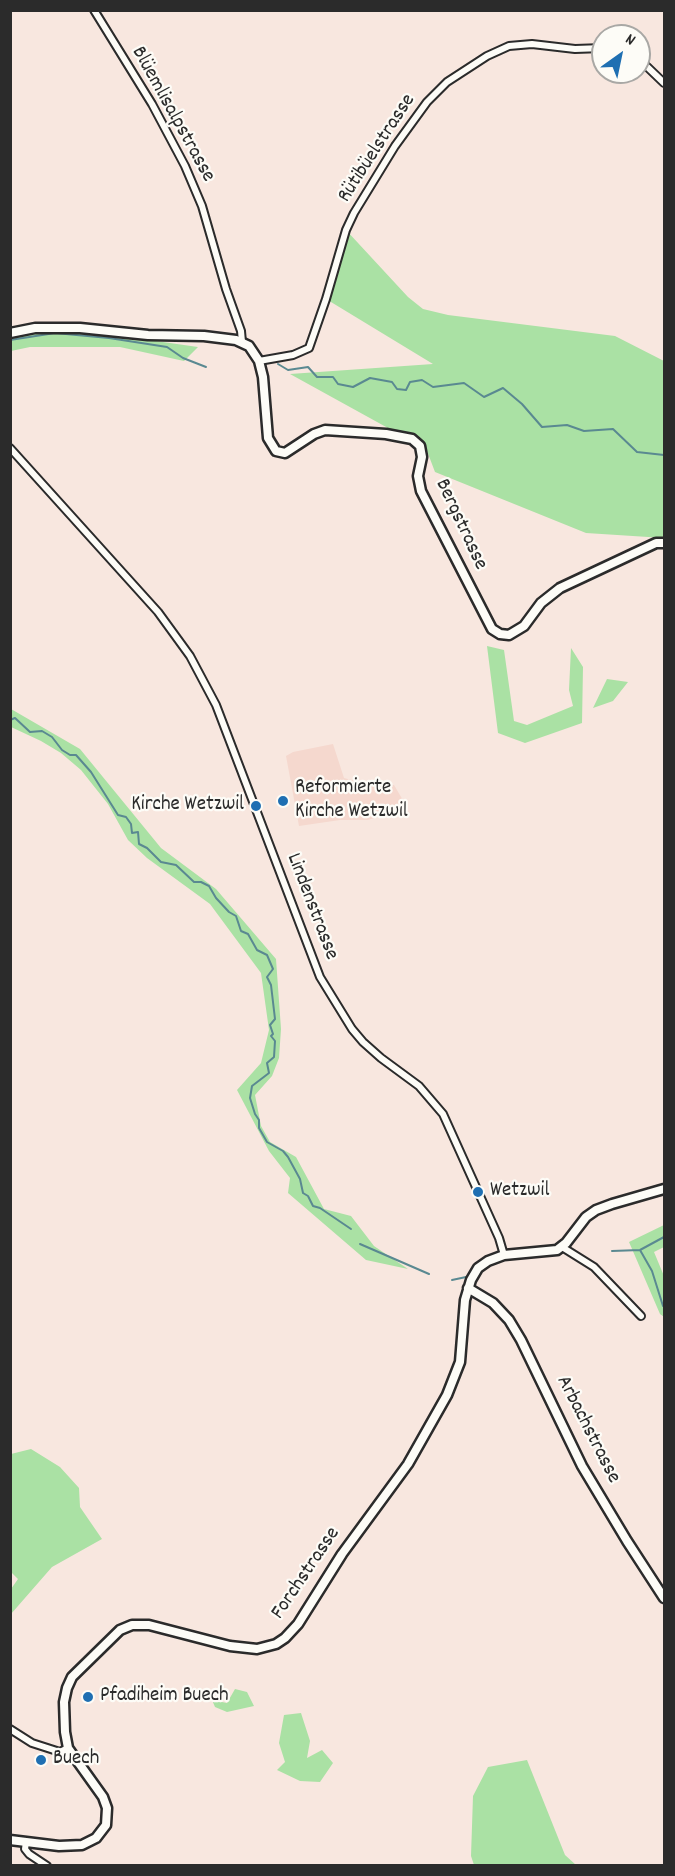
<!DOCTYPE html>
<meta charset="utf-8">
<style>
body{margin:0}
#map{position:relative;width:675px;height:1876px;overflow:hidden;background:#f8e7df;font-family:Dekko,sans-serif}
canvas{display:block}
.frame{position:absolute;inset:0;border:12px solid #2b2b2b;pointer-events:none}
.north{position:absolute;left:591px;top:24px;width:60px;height:60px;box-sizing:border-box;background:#fdfcf7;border:2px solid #a9a8a5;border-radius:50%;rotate:33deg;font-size:16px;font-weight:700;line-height:24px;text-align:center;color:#2b2b2b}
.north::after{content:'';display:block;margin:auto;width:21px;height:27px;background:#1f6fb2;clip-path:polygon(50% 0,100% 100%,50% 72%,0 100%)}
</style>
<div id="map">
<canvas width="675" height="1876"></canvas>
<div class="frame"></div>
<div class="north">N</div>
</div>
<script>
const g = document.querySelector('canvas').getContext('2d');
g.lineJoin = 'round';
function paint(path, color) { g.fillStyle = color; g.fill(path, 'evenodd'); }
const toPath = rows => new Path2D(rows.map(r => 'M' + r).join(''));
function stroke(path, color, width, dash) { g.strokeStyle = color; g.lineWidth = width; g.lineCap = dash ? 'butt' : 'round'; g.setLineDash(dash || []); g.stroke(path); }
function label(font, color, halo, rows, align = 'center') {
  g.font = font + ' Dekko,sans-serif'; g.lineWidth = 4.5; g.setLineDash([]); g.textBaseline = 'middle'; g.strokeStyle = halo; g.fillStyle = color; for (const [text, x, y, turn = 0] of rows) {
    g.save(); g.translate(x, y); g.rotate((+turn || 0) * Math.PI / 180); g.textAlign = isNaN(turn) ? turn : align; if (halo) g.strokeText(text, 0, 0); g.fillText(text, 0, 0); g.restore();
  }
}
const built = toPath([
 [333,744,344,778,363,783,394,785,407,807,368,820,340,820,299,826,286,756,293,752]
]);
const green = toPath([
 [346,230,408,297,423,309,448,315,615,336,664,361,664,538,586,533,435,472,424,443,397,433,290,374,433,364,326,299],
 [71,329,198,347,184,361,120,347,30,347,11,351,10,333],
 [487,646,504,650,514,721,527,725,573,706,569,690,571,648,583,667,582,723,525,743,498,733],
 [607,679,628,682,613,701,593,708],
 [11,709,80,749,161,848,216,889,276,959,281,1029,279,1058,272,1076,255,1095,261,1126,270,1142,296,1157,324,1209,351,1216,374,1246,408,1269,366,1260,288,1193,290,1178,269,1151,237,1090,261,1063,269,1030,261,973,210,904,147,858,128,840,108,804,81,770,61,753,41,741,11,727],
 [664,1225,664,1247,654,1252,664,1276,664,1317,660,1314,629,1242],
 [31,1449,60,1467,79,1488,80,1507,102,1539,52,1567,11,1614,11,1589,18,1579,11,1572,11,1454],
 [235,1689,247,1692,254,1706,227,1712,215,1707,212,1700,227,1703],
 [301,1713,310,1741,307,1758,322,1750,333,1763,320,1782,300,1781,277,1770,285,1762,279,1743,284,1715],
 [527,1760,565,1855,576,1865,474,1865,471,1856,473,1796,488,1767]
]);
const stream = toPath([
 [10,340,55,333,109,338,167,347,183,358,206,367],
 [278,364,288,370,308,367,317,377,333,377,338,384,353,387,370,378,392,382,397,389,406,390,410,382,422,380,433,387,464,383,484,397,503,388,522,404,542,427,567,425,584,431,613,429,637,452,664,455],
 [10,720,15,718,30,732,42,731,52,737,62,750,70,755,76,755,91,772,118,815,126,817,131,824,132,833,138,832,139,844,147,848,161,862,176,865,194,882,201,882,209,886,216,898,229,912,236,916,241,931,248,934,257,950,267,955,273,969,267,977,271,985,275,1019,270,1025,273,1034,271,1036,275,1041,274,1057,267,1063,269,1073,252,1086,250,1098,255,1114,259,1120,259,1128,267,1142,283,1151,288,1157,300,1179,303,1193,308,1196,313,1206,320,1208,351,1229],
 [360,1244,429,1274],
 [640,1250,652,1271,663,1306],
 [612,1251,640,1250,664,1237],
 [452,1280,466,1277]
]);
const street = toPath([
 [94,10,152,104,185,166,202,206,226,289,241,331,242,342],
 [639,59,664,83],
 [259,361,293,355,309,348,326,299,346,230,354,213,395,146,427,102,447,82,487,56,509,46,532,44,575,49,603,48],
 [10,448,158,612,190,656,216,705,320,977,352,1029,363,1042,381,1058,419,1086,443,1114,499,1238,504,1255],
 [562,1247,594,1267,641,1316],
 [10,1729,32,1743,60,1752,68,1748],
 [26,1842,25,1849,29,1854,47,1866]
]);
const secondary = toPath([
 [10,333,35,328,80,328,148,335,204,336,236,340,249,346,259,361,263,377,268,438,276,451,285,453,314,434,325,430,386,434,412,439,420,446,422,457,418,476,421,491,492,629,500,634,509,635,524,626,541,603,560,588,656,543,664,543],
 [468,1288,493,1303,509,1320,521,1340,582,1466,627,1541,664,1598],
 [10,1840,59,1846,82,1845,96,1838,106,1825,107,1808,103,1797,68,1748,65,1732,64,1702,67,1688,72,1677,120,1630,132,1625,149,1625,230,1646,257,1649,276,1644,285,1638,298,1624,342,1554,408,1464,447,1395,460,1362,465,1300,471,1280,478,1268,488,1261,504,1255,557,1250,566,1243,586,1217,596,1210,612,1204,664,1189]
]);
const markers = [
 [283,801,6,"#1f6fb2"],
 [256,806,6,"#1f6fb2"],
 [478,1192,6,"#1f6fb2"],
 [88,1697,6,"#1f6fb2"],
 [41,1760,6,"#1f6fb2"]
];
const streetNames = [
 ["Blüemlisalpstrasse",172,115,61],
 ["Rütibüelstrasse",378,149,-57],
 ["Bergstrasse",460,525,65],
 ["Lindenstrasse",311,907,69],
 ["Arbachstrasse",587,1430,63],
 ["Forchstrasse",307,1574,-56]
];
const poiNames = [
 ["Reformierte",295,789],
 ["Kirche Wetzwil",295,813],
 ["Kirche Wetzwil",244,806,"right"],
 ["Wetzwil",490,1192],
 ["Pfadiheim Buech",100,1697],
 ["Buech",53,1760]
];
paint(built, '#f5d8ce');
paint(green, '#aae1a4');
stroke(stream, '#5a8991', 2);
stroke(street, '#2b2b2b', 10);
stroke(secondary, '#2b2b2b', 13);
stroke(street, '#fdfcf7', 6);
stroke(secondary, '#fdfcf7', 8);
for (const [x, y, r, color] of markers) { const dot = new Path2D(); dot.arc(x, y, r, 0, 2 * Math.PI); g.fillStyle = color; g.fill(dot); stroke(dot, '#fdfcf7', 2); }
label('21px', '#2b2b2b', '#fdfcf7', streetNames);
label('21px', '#2b2b2b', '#fdfcf7', poiNames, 'left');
</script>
